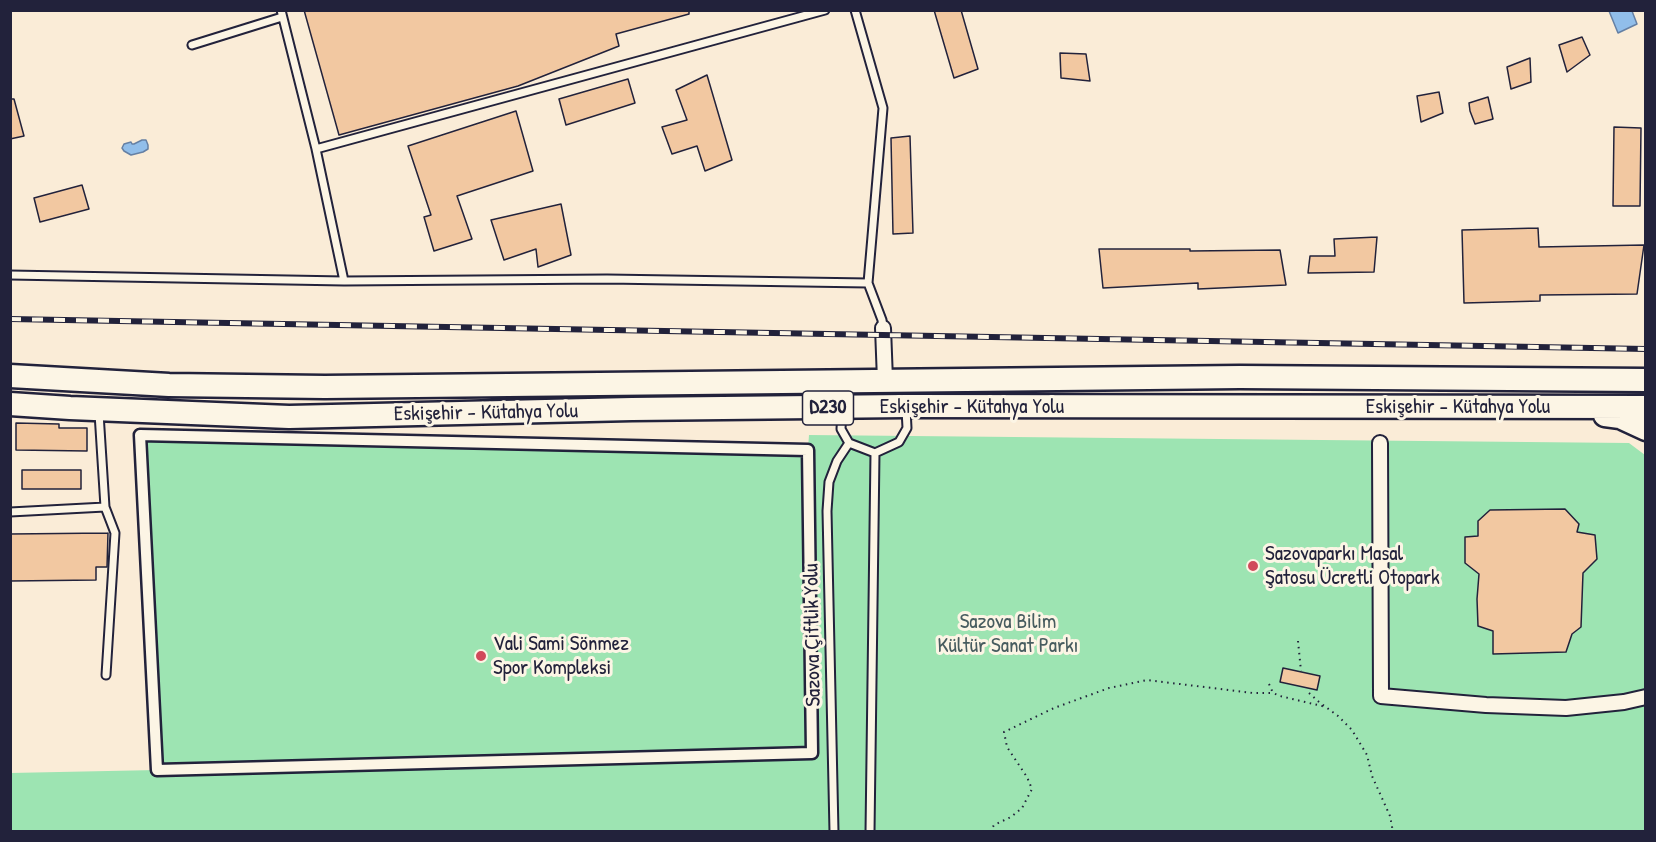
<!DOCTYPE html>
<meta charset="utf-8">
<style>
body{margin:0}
#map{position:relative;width:1656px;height:842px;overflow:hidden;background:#faecd7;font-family:"Patrick Hand",sans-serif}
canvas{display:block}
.frame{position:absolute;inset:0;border:12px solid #22223b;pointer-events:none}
</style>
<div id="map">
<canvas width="1656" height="842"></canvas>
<div class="frame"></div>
</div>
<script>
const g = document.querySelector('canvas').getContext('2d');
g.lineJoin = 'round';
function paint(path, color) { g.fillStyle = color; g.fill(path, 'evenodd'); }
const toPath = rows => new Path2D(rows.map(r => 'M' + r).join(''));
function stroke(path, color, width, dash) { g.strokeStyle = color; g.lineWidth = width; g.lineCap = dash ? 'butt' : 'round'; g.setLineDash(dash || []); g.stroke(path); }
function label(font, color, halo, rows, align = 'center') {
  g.font = font + ' "Patrick Hand",sans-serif'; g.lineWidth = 6; g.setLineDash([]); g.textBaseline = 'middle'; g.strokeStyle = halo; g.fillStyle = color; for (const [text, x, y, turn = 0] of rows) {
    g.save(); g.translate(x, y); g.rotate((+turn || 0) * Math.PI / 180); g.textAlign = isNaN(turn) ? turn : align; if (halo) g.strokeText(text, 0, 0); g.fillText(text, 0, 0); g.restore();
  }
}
const green = toPath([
 [140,435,808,449,809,435,1629,443,1645,455,1645,831,11,832,10,773,157,770]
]);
const water = toPath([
 [1609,11,1632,11,1637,24,1618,33,1609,11],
 [142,140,146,140,148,145,148,149,143,152,131,155,124,151,122,148,124,144,131,142,132,144,134,144,142,140]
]);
const building = toPath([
 [304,10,689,10,689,14,616,34,619,46,518,86,339,135,304,10],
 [934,10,961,10,978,69,954,78,934,10],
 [1582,37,1590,55,1567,72,1559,45,1582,37],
 [1060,53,1086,54,1090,81,1061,78,1060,53],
 [1530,58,1531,82,1511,89,1507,67,1530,58],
 [707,75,732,160,705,171,697,146,672,154,662,127,687,120,676,90,707,75],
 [628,79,635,103,566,125,559,99,628,79],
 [1439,92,1443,113,1421,122,1417,96,1439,92],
 [1488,97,1493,119,1475,124,1470,111,1469,103,1488,97],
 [10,99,14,99,24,136,10,139,10,99],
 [516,111,533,171,457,196,472,239,434,251,424,217,431,215,408,146,516,111],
 [1614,127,1641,128,1640,206,1613,206,1614,127],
 [910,136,913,233,893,234,891,138,910,136],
 [82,185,89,209,40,222,34,198,82,185],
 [561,204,571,255,538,267,536,249,504,260,491,220,561,204],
 [1538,228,1539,247,1644,245,1637,294,1540,295,1540,301,1464,303,1462,230,1538,228],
 [1377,237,1374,272,1308,273,1310,256,1335,256,1334,239,1377,237],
 [1099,249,1190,249,1190,251,1280,250,1286,285,1198,289,1198,283,1103,288,1099,249],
 [16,423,59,424,59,428,87,428,87,451,16,450,16,423],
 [22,470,81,470,81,489,22,489,22,470],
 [1565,509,1579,524,1577,532,1595,535,1597,559,1583,573,1581,627,1572,634,1566,652,1493,654,1493,631,1478,626,1477,599,1479,574,1465,563,1465,537,1478,536,1478,521,1490,510,1565,509],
 [108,533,107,567,96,567,96,580,10,581,10,534,108,533],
 [1283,668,1320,676,1317,690,1280,682,1283,668]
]);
const path = toPath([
 [1298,641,1301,671],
 [1269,684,1273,693,1280,696,1326,707],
 [1309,693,1319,702,1338,716,1352,730,1367,755,1372,776,1390,816,1393,832],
 [990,832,994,825,1011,817,1022,808,1032,789,1027,777,1007,747,1004,732,1054,708,1109,688,1147,680,1253,693,1273,693]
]);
const service = toPath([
 [281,10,316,149],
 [192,45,282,17],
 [10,275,344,281,607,279,868,283,883,108,855,10],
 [344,281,316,149,825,10],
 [868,283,882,320,883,328],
 [842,410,841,429,849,443,875,453,899,442,907,428,906,409],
 [99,413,105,507,115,533,106,675],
 [10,512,105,507],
 [834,832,827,511,829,482,837,461,849,443],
 [870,832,875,453]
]);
const pedestrian = toPath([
 [140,435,808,450,812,753,157,770,140,435]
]);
const minor = toPath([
 [883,328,885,380],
 [1380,443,1381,696,1486,705,1566,708,1624,702,1646,697]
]);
const trunk = toPath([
 [10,376,169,385,325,387,1240,377,1646,380],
 [10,404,70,408,289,417,632,409,906,406,1646,407],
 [1605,415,1620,417,1646,429]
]);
const rail = toPath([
 [10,319,1646,349]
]);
const markers = [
 [1253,566,6,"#d1495b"],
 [481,656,6,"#d1495b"]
];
const shields = [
 [828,408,51]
];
const shieldNames = [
 ["D230",828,408]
];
const streetNames = [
 ["Eskişehir - Kütahya Yolu",972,407],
 ["Eskişehir - Kütahya Yolu",1458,407],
 ["Eskişehir - Kütahya Yolu",486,413,-1],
 ["Sazova Çiftlik Yolu",813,635,-91]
];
const poiNames = [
 ["Sazovaparkı Masal",1265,554],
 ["Şatosu Ücretli Otopark",1265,578],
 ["Vali Sami Sönmez",493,644],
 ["Spor Kompleksi",493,668]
];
const parkNames = [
 ["Sazova Bilim",1008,622],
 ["Kültür Sanat Parkı",1008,646]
];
paint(green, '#9de4b2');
paint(water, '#91beea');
stroke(water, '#6580a4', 1.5);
paint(building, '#f2c8a1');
stroke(building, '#22223b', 1.5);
stroke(service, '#22223b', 11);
stroke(pedestrian, '#22223b', 15);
stroke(minor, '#22223b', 18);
stroke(trunk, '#22223b', 27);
stroke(path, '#22223b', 2, [1.5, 4.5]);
stroke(service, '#fcf5e5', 7);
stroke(pedestrian, '#fcf5e5', 10);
stroke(minor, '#fcf5e5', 14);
stroke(trunk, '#fcf5e5', 22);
stroke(rail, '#22223b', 6);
stroke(rail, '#fcf5e5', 4, [11]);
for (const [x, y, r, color] of markers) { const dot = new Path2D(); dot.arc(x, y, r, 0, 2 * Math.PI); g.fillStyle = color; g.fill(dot); stroke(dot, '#fcf5e5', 2); }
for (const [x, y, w] of shields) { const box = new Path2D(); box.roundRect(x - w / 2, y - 17, w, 34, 4.5); g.fillStyle = '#fcf5e5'; g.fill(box); stroke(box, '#22223b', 1.5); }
label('bold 20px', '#22223b', null, shieldNames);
label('21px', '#22223b', '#fcf5e5', streetNames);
label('21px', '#22223b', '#fcf5e5', poiNames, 'left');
label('21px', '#475c5f', '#fcf5e5', parkNames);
</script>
